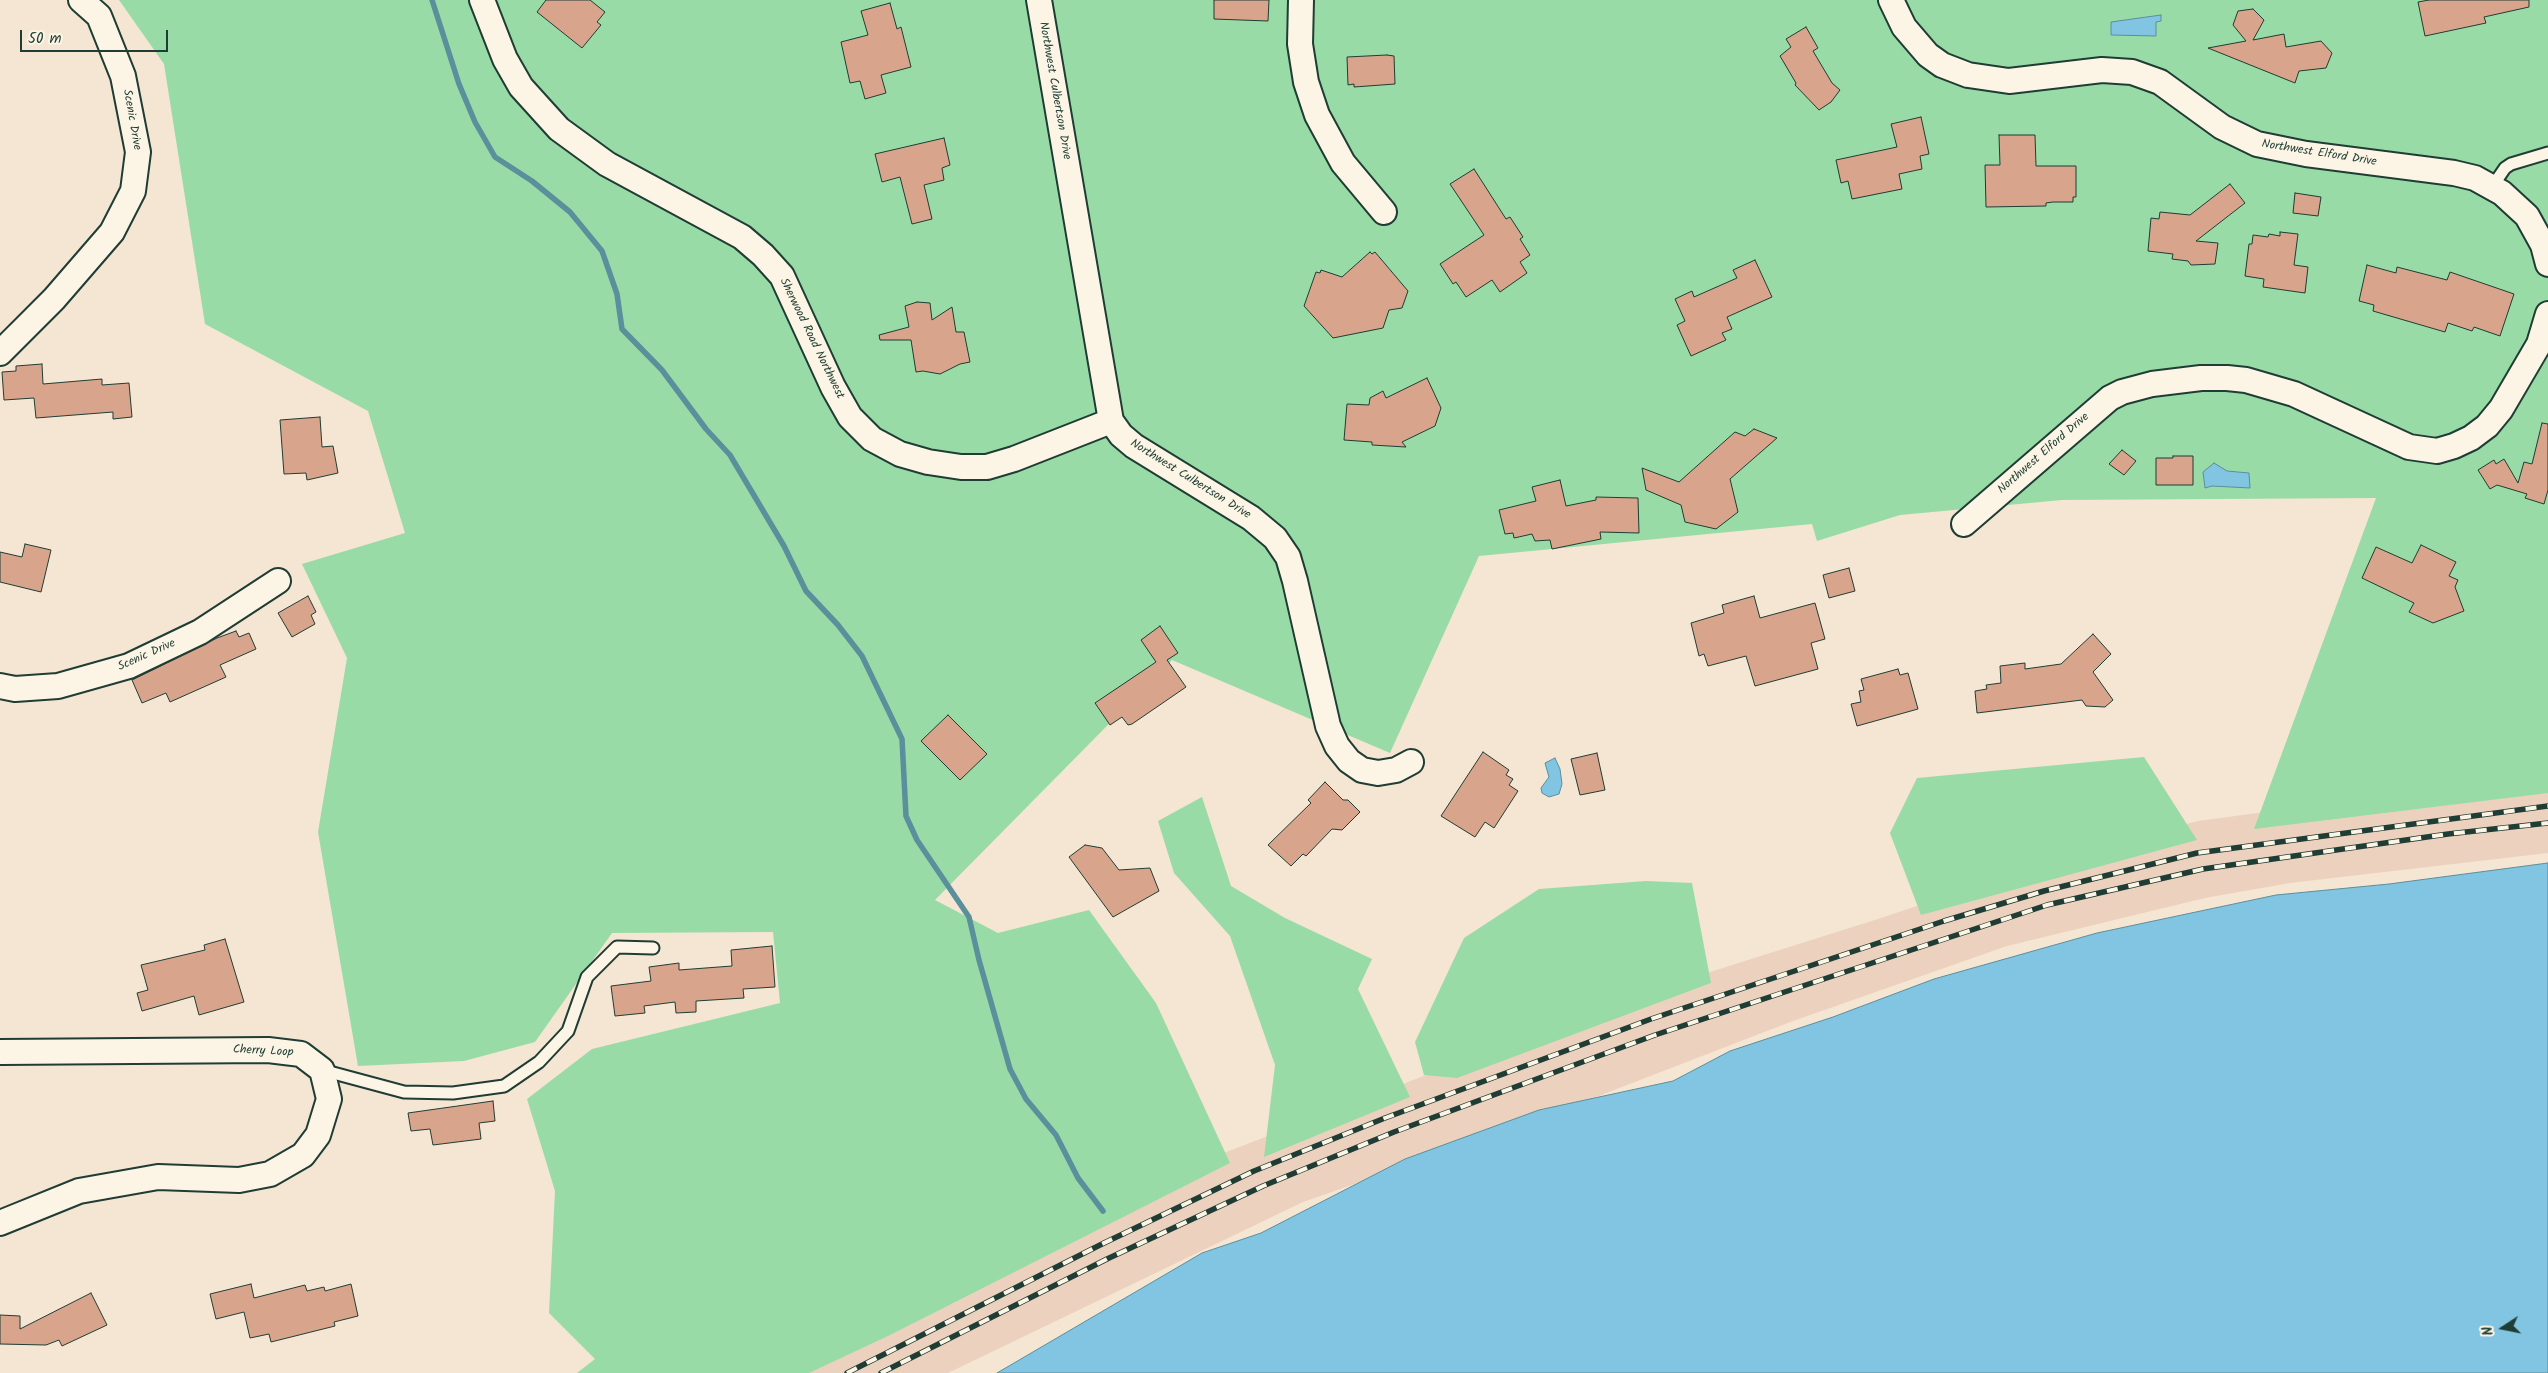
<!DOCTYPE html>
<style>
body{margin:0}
#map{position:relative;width:2548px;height:1373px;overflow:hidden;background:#f5e5d3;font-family:Kalam,sans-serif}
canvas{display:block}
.north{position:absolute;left:2478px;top:1303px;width:50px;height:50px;-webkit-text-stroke:4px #fcf5e5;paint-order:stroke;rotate:259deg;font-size:14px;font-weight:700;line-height:20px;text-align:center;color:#1f3d34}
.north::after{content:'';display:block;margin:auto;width:18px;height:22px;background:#1f3d34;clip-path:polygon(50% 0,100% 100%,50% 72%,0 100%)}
.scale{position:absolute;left:20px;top:30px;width:148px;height:22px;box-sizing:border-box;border:2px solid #1f3d34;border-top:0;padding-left:6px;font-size:15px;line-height:18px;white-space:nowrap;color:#1f3d34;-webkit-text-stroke:4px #fcf5e5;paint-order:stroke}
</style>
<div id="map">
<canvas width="2548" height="1373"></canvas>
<div class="north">N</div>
<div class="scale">50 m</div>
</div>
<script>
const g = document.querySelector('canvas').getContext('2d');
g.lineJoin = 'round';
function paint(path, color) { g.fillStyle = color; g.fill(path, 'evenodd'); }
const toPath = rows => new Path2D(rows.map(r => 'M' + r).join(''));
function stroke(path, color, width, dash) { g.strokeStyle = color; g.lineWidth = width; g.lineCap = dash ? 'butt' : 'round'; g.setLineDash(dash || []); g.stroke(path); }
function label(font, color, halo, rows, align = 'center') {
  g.font = font + ' Kalam,sans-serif'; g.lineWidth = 5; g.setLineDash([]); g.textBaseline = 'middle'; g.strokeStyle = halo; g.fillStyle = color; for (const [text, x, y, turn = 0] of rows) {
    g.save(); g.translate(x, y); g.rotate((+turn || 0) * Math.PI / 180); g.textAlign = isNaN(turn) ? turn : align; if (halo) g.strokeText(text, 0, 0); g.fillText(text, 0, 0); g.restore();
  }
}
const built = toPath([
 [2548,774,2548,853,2290,883,2205,898,2007,946,1793,1021,1513,1129,1303,1202,948,1373,770,1373,1216,1156,1618,1001,1878,919,1982,884,2116,843,2198,821]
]);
const green = toPath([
 [119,0,2548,0,2548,793,2254,829,2376,498,2062,500,1900,515,1817,541,1812,524,1479,556,1390,753,1172,660,935,900,998,933,1089,910,1156,1003,1230,1163,888,1336,809,1373,577,1373,595,1359,549,1313,555,1191,527,1099,592,1049,780,1003,773,932,612,933,535,1042,464,1061,358,1066,318,832,347,658,302,564,405,533,368,411,205,324,164,64],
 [2144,757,2197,840,1921,915,1890,833,1917,778],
 [1202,797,1231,886,1285,918,1372,959,1358,989,1410,1097,1264,1157,1275,1065,1230,936,1174,873,1158,821],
 [1646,881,1692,883,1711,983,1457,1078,1424,1075,1415,1042,1464,938,1539,889]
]);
const water = toPath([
 [2161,15,2161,21,2156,22,2156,36,2111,35,2111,22,2161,15],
 [2214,463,2227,471,2249,473,2250,488,2212,486,2205,488,2203,472,2214,463],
 [1555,758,1560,769,1562,784,1559,794,1549,797,1542,793,1541,788,1549,777,1545,763,1555,758],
 [2548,863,2548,1373,997,1373,1202,1253,1261,1233,1405,1159,1539,1110,1673,1081,1730,1051,1833,1017,1934,979,2097,933,2276,895,2389,884,2548,863]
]);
const stream = toPath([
 [432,0,459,84,475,122,495,157,532,181,570,212,602,251,617,294,622,329,662,370,706,429,730,455,784,546,806,591,838,625,862,656,902,739,906,816,917,840,969,917,979,960,1010,1069,1026,1099,1056,1135,1078,1178,1103,1211]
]);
const building = toPath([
 [546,0,590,0,605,12,597,22,601,25,582,48,537,12,546,0],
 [1214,0,1269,0,1268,21,1214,19,1214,0],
 [2429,0,2529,0,2529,7,2484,17,2486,23,2425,36,2418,2,2429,0],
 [890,3,897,29,901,27,911,67,881,75,886,93,865,99,860,81,850,83,841,42,868,35,861,11,890,3],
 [2253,9,2264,20,2253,40,2284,34,2286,47,2321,41,2332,53,2326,68,2299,71,2295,83,2208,48,2246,41,2233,25,2238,11,2253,9],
 [1806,27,1818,48,1813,51,1832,83,1840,90,1831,102,1819,110,1795,85,1796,83,1780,56,1791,47,1786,39,1806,27],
 [1387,55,1394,56,1395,84,1354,87,1354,84,1348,85,1347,57,1387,55],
 [1921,117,1929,154,1920,156,1922,169,1899,174,1902,189,1852,199,1848,181,1841,183,1836,160,1897,147,1891,124,1921,117],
 [1999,135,2035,135,2036,166,2076,166,2076,197,2073,197,2073,202,2053,202,2046,203,2046,206,1986,207,1985,165,2000,165,1999,135],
 [944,138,950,165,942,168,944,180,924,185,932,219,912,224,900,177,882,182,875,154,944,138],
 [1474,169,1506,219,1510,217,1523,237,1520,239,1530,255,1520,262,1527,273,1500,292,1492,280,1466,297,1456,282,1453,284,1440,264,1484,235,1450,184,1474,169],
 [2230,184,2245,203,2196,241,2218,243,2215,264,2191,265,2188,261,2172,259,2173,254,2148,251,2151,218,2159,219,2160,212,2190,215,2230,184],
 [2295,193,2321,197,2318,216,2293,213,2295,193],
 [2280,232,2298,234,2294,265,2308,267,2305,293,2263,287,2264,279,2245,276,2249,244,2252,244,2253,235,2268,237,2269,234,2280,236,2280,232],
 [1370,252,1372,254,1375,252,1408,291,1402,308,1389,310,1383,328,1333,338,1304,306,1316,272,1320,273,1321,270,1342,277,1370,252],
 [1755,260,1772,297,1727,317,1732,329,1722,333,1726,340,1691,356,1677,325,1685,321,1675,299,1692,291,1694,297,1737,278,1733,270,1755,260],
 [2367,265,2396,273,2397,267,2447,280,2450,272,2514,294,2500,336,2474,327,2472,331,2448,323,2445,332,2373,311,2374,305,2359,301,2367,265],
 [917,302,930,303,932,320,952,307,956,332,964,332,970,362,960,364,940,374,923,371,916,372,911,340,880,340,879,335,909,327,905,306,917,302],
 [42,364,43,384,102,379,102,385,129,383,132,417,113,419,113,412,36,418,34,398,4,400,2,372,16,371,16,366,42,364],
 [1427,378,1441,408,1435,426,1402,442,1406,447,1372,445,1372,442,1344,440,1347,404,1369,405,1370,398,1383,391,1386,398,1427,378],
 [320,417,322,447,333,446,338,473,307,480,306,473,284,474,280,420,320,417],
 [2542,423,2548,424,2548,490,2544,504,2525,498,2527,494,2497,485,2490,489,2478,470,2494,460,2496,464,2504,459,2518,483,2524,462,2532,464,2542,423],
 [1754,429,1777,438,1730,479,1738,512,1716,529,1685,522,1681,505,1646,490,1642,468,1679,482,1735,432,1745,436,1754,429],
 [2122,450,2136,461,2124,475,2109,464,2122,450],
 [2173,456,2193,456,2193,485,2156,485,2156,458,2173,458,2173,456],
 [1560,480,1566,506,1596,500,1596,497,1638,498,1639,533,1600,532,1601,539,1552,549,1550,540,1535,541,1532,534,1514,538,1513,533,1505,534,1499,510,1536,501,1532,487,1560,480],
 [25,544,51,550,41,592,0,582,0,552,22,557,25,544],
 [2421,545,2456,562,2449,576,2458,580,2455,587,2464,611,2433,623,2409,612,2414,603,2362,578,2376,547,2412,563,2421,545],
 [1849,568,1855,591,1829,598,1823,575,1849,568],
 [308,596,316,612,311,615,315,624,292,637,278,613,308,596],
 [1754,596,1760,618,1815,603,1825,639,1811,643,1818,669,1755,686,1746,656,1708,666,1704,654,1699,656,1691,623,1724,613,1722,605,1754,596],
 [1160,626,1178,653,1167,660,1186,687,1132,724,1128,725,1122,717,1110,725,1095,703,1156,662,1141,640,1160,626],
 [236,631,239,637,249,633,256,649,220,665,226,677,170,702,166,693,142,703,132,680,217,638,236,631],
 [2093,634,2111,654,2093,672,2113,700,2105,707,2086,706,2082,700,1977,713,1975,691,1987,689,1986,685,2001,683,2000,666,2025,663,2025,669,2061,664,2093,634],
 [1898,669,1900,675,1908,673,1918,709,1857,726,1851,704,1861,702,1859,691,1864,690,1861,679,1898,669],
 [948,715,987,754,960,780,921,741,948,715],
 [1483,752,1509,770,1506,775,1513,779,1509,785,1518,791,1494,828,1485,822,1475,837,1441,816,1483,752],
 [1597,753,1605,790,1580,795,1571,759,1597,753],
 [1325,782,1343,800,1348,800,1360,812,1342,830,1332,829,1306,856,1303,854,1291,866,1268,845,1311,803,1308,800,1325,782],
 [1085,845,1102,848,1119,870,1150,868,1159,891,1113,917,1069,857,1085,845],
 [225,939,244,1002,199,1015,194,996,142,1011,137,993,148,990,141,965,205,950,204,945,225,939],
 [772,946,775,987,743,989,744,998,696,1001,696,1012,676,1013,675,1002,644,1006,645,1013,615,1016,611,986,651,981,649,967,679,963,679,970,732,966,731,950,772,946],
 [493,1101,495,1121,479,1123,481,1139,433,1145,430,1129,411,1131,408,1113,493,1101],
 [251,1284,254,1298,305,1285,307,1291,324,1287,325,1291,351,1284,358,1316,334,1322,335,1326,271,1342,269,1334,250,1338,244,1312,216,1319,210,1294,251,1284],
 [91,1293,107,1325,62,1346,59,1340,46,1345,0,1344,0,1315,20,1316,20,1329,91,1293]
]);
const lane = toPath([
 [2492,187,2505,168,2511,164,2548,153],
 [322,1070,404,1092,453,1093,504,1086,539,1062,568,1031,587,977,617,947,653,948]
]);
const street = toPath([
 [482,0,505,59,521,87,559,129,607,164,742,237,763,255,782,276,833,387,850,417,872,439,900,454,928,462,961,467,987,467,1014,459,1111,421],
 [1039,0,1111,421,1121,435,1134,446,1251,518,1275,538,1288,557,1295,581,1328,726,1337,746,1349,761,1362,770,1378,773,1396,770,1411,762],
 [1301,0,1300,44,1306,82,1317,115,1343,163,1384,212],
 [1891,0,1904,27,1928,55,1942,65,1968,75,2009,81,2102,70,2132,72,2160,82,2222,127,2257,144,2306,154,2454,173,2475,178,2502,193,2527,216,2543,245,2548,264],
 [0,353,54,299,112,232,133,191,138,152,123,76,99,16,81,0],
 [1964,524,2110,398,2122,392,2152,384,2201,378,2227,378,2246,380,2294,394,2409,447,2437,451,2454,446,2471,438,2487,426,2501,409,2539,344,2548,314],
 [0,686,15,689,58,686,129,666,200,632,278,581],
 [0,1052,268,1050,301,1054,322,1070,329,1099,318,1135,303,1155,270,1174,239,1180,158,1177,79,1191,0,1223]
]);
const rail = toPath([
 [847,1373,1102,1244,1254,1171,1385,1118,1651,1019,1944,921,2044,891,2197,853,2548,806],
 [881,1373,1107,1259,1263,1186,1394,1132,1655,1035,2047,905,2203,869,2448,834,2548,823]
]);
const streetNames = [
 ["Northwest Culbertson Drive",1054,91,80],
 ["Scenic Drive",131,120,80],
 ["Northwest Elford Drive",2319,154,9],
 ["Sherwood Road Northwest",811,339,64],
 ["Northwest Elford Drive",2044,454,-41],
 ["Northwest Culbertson Drive",1190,480,32],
 ["Scenic Drive",147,656,-24],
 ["Cherry Loop",263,1052,3]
];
paint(built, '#ecd2be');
paint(green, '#99dba7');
paint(water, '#81c5e2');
stroke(water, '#5a8f9c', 1);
stroke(stream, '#5a8f9c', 5.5);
paint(building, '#d8a48c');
stroke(building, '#1f3d34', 1);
stroke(lane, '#1f3d34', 15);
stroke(street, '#1f3d34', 28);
stroke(lane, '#fcf5e5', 11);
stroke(street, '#fcf5e5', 24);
stroke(rail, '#1f3d34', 5.5);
stroke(rail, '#fcf5e5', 4, [11]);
label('12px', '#1f3d34', '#fcf5e5', streetNames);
</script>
